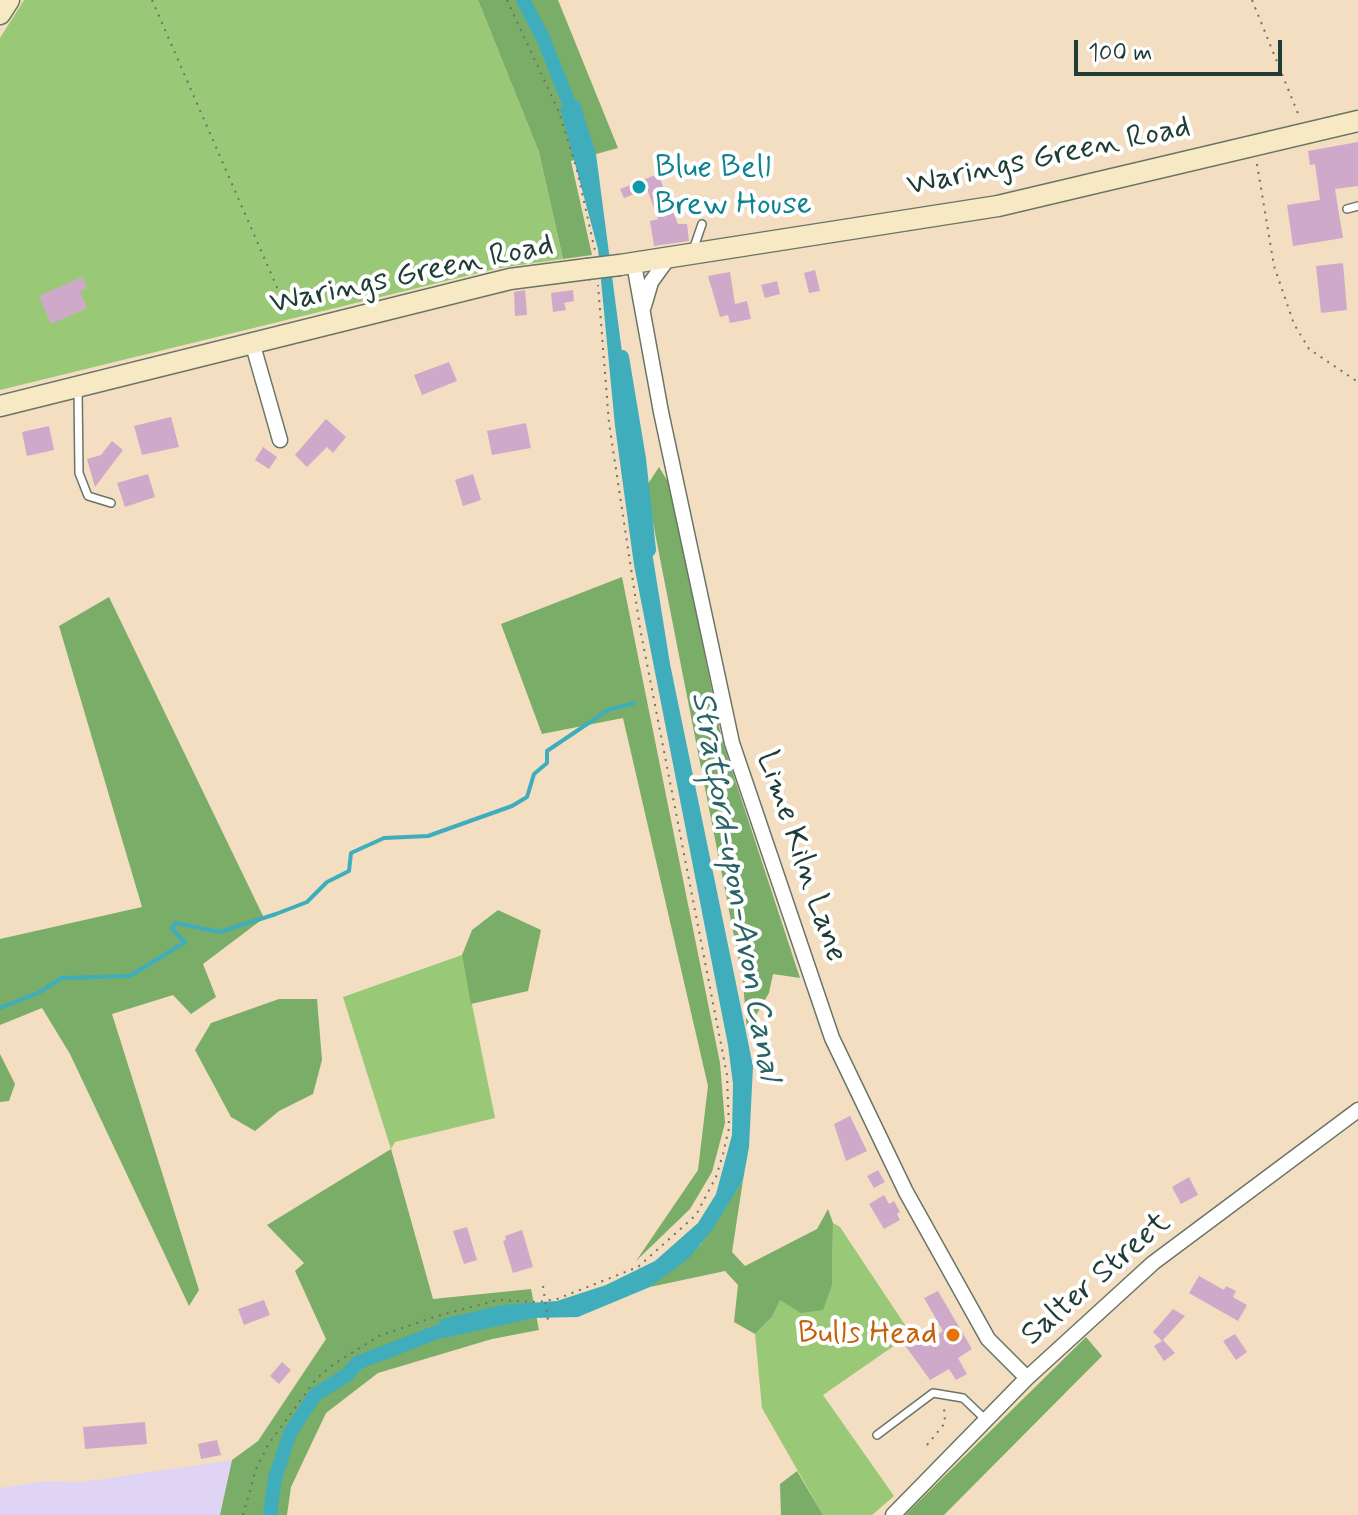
<!DOCTYPE html>
<style>
body{margin:0}
#map{position:relative;width:1358px;height:1515px;overflow:hidden;background:#f3dec2;font-family:Mynerve,sans-serif}
canvas{display:block}
.scale{position:absolute;left:1074px;top:40px;width:208px;height:36px;box-sizing:border-box;border:4px solid #1f3d34;border-top:0;padding-left:10px;font-size:24px;line-height:28px;white-space:nowrap;color:#1f3d34;-webkit-text-stroke:6px #fff;paint-order:stroke}
</style>
<div id="map">
<canvas width="1358" height="1515"></canvas>
<div class="scale">100 m</div>
</div>
<script>
const g = document.querySelector('canvas').getContext('2d');
g.lineJoin = 'round';
function paint(path, color) { g.fillStyle = color; g.fill(path, 'evenodd'); }
const toPath = rows => new Path2D(rows.map(r => 'M' + r).join(''));
function stroke(path, color, width, dash) { g.strokeStyle = color; g.lineWidth = width; g.lineCap = dash ? 'butt' : 'round'; g.setLineDash(dash || []); g.stroke(path); }
function label(font, color, halo, rows, align = 'center') {
  g.font = font + ' Mynerve,sans-serif'; g.lineWidth = 8; g.setLineDash([]); g.textBaseline = 'middle'; g.strokeStyle = halo; g.fillStyle = color; for (const [text, x, y, turn = 0] of rows) {
    g.save(); g.translate(x, y); g.rotate((+turn || 0) * Math.PI / 180); g.textAlign = isNaN(turn) ? turn : align; if (halo) g.strokeText(text, 0, 0); g.fillText(text, 0, 0); g.restore();
  }
}
const built = toPath([
 [232,1460,220,1515,0,1515,0,1488,45,1481,82,1482]
]);
const green = toPath([
 [24,0,478,0,539,152,563,259,499,268,0,390,0,38],
 [462,955,495,1118,395,1142,391,1149,343,997],
 [833,1223,840,1227,911,1334,823,1395,894,1496,872,1515,823,1515,762,1408,755,1334,772,1317,780,1299,832,1285]
]);
const forest = toPath([
 [478,0,558,0,618,148,571,161,592,255,563,259,539,152],
 [659,467,670,485,722,740,800,978,773,974,769,993,747,1031,743,982,646,487],
 [622,577,720,1063,725,1123,712,1172,690,1209,636,1261,698,1170,708,1086,623,718,542,734,501,624],
 [109,597,264,918,203,964,216,997,191,1014,173,995,112,1014,199,1290,189,1306,70,1054,42,1008,0,1025,0,939,142,907,59,626],
 [498,910,541,930,528,991,471,1004,462,955,472,930],
 [279,999,317,999,322,1060,313,1094,279,1111,255,1131,231,1117,195,1050,211,1023],
 [0,1054,15,1084,9,1101,0,1102],
 [391,1149,433,1299,531,1289,539,1330,492,1339,378,1373,326,1413,291,1487,287,1515,220,1515,232,1460,258,1441,326,1339,295,1271,304,1263,267,1225],
 [743,1180,732,1252,745,1266,817,1229,828,1209,833,1223,832,1285,823,1310,801,1313,780,1300,772,1317,755,1334,734,1322,738,1285,725,1271,650,1287,700,1245],
 [1086,1337,1102,1356,944,1515,905,1515],
 [797,1471,823,1515,781,1515,780,1484]
]);
const water = toPath([
 [579,100,596,154,631,421,670,664,753,1066,749,1147,743,1180,712,1230,689,1258,650,1287,578,1317,534,1318,444,1338,439,1320,502,1305,557,1301,606,1285,655,1261,698,1223,716,1194,732,1135,733,1084,728,1045,634,565,615,426,598,249,560,108]
]);
const stream = toPath([
 [0,1008,38,993,62,978,130,976,185,942,172,929,175,923,220,932,276,914,307,902,327,882,349,871,351,853,384,838,428,836,512,806,527,797,534,774,547,763,547,751,608,710,634,703]
]);
const canal = toPath([
 [523,0,543,38,576,121],
 [622,357,639,459,649,550],
 [270,1515,275,1478,290,1433,315,1395,347,1375,357,1363,458,1324]
]);
const building = toPath([
 [1358,142,1358,186,1335,189,1343,238,1293,246,1287,205,1320,200,1315,164,1310,165,1308,151],
 [658,174,678,224,687,224,689,241,654,246,650,221,658,219,647,189,624,198,620,189],
 [1343,263,1347,310,1321,313,1316,266],
 [815,270,820,291,809,293,804,273],
 [730,272,735,304,747,301,751,319,730,323,728,315,720,317,708,276],
 [82,277,87,288,80,292,87,308,51,324,39,296],
 [777,281,780,294,765,298,761,285],
 [525,290,527,315,515,316,514,292],
 [573,290,574,301,564,303,566,310,553,312,551,293],
 [449,362,457,381,422,395,414,375],
 [171,417,179,447,142,455,134,426],
 [326,419,346,437,333,453,327,447,307,467,295,455],
 [526,423,531,448,492,455,487,431],
 [49,426,54,450,27,456,22,432],
 [112,441,123,450,95,487,87,459,101,455],
 [263,447,277,457,269,469,255,460],
 [148,474,155,497,125,507,117,483],
 [473,474,481,500,463,506,455,480],
 [850,1116,867,1151,846,1161,834,1124],
 [878,1170,885,1182,874,1188,867,1176],
 [1189,1177,1198,1195,1181,1204,1172,1187],
 [884,1195,889,1204,894,1201,900,1212,897,1214,900,1220,884,1229,869,1204],
 [467,1227,477,1260,464,1264,453,1231],
 [522,1230,533,1267,513,1273,503,1241,506,1240,505,1236],
 [1199,1276,1224,1290,1226,1286,1236,1291,1233,1297,1247,1305,1238,1321,1189,1293],
 [938,1291,972,1349,958,1358,967,1374,956,1380,949,1369,930,1380,904,1344,915,1338,919,1345,943,1331,924,1298],
 [264,1300,270,1315,244,1325,238,1309],
 [1173,1309,1185,1316,1163,1340,1175,1353,1164,1361,1154,1346,1162,1341,1153,1332],
 [1235,1334,1247,1352,1236,1360,1223,1341],
 [282,1362,291,1370,279,1384,270,1376],
 [145,1422,147,1444,85,1449,83,1427],
 [217,1440,221,1455,201,1459,198,1444]
]);
const path = toPath([
 [152,0,289,315],
 [507,0,559,112,577,170,595,251],
 [1252,0,1299,116],
 [1257,164,1274,266,1294,324,1309,349,1358,382],
 [927,1445,945,1423,944,1407],
 [243,1515,256,1469,268,1445,316,1379,334,1364,379,1336,437,1316,498,1300,537,1302,557,1299,638,1267,696,1215,716,1177,723,1154,729,1128,727,1075,640,628,609,423,598,285]
]);
const lane = toPath([
 [1347,209,1358,206],
 [693,250,702,224],
 [78,389,79,473,88,496,111,503],
 [877,1435,933,1393,963,1398,986,1420]
]);
const street = toPath([
 [634,264,661,412,732,743,832,1038,906,1192,988,1339,1027,1378],
 [644,306,651,282,667,260],
 [252,342,280,440],
 [893,1515,1027,1378,1153,1263,1358,1110]
]);
const secondary = toPath([
 [0,14,9,0],
 [620,265,998,206,1358,121],
 [0,406,510,279,587,269]
]);
const pathBridge = toPath([
 [543,1286,548,1321]
]);
const secondaryBridge = toPath([
 [587,269,620,265]
]);
const markers = [
 [639,187,8,"#0f9aa8"],
 [953,1335,8,"#e8710a"]
];
const streetNames = [
 ["Warings Green Road",1049,158,-12],
 ["Warings Green Road",412,276,-12],
 ["Lime Kiln Lane",800,857,71],
 ["Salter Street",1097,1280,-41]
];
const cultureNames = [
 ["Blue Bell",655,169],
 ["Brew House",655,206]
];
const foodNames = [
 ["Bulls Head",937,1335]
];
const waterNames = [
 ["Stratford-upon-Avon Canal",734,886,80]
];
paint(built, '#e0d4f4');
paint(green, '#99c977');
paint(forest, '#7aad68');
paint(water, '#3fadbc');
stroke(stream, '#3fadbc', 4);
stroke(canal, '#3fadbc', 14);
paint(building, '#cfa9c9');
stroke(lane, '#697566', 10);
stroke(street, '#697566', 17);
stroke(secondary, '#697566', 23);
stroke(path, '#697566', 2, [2, 6]);
stroke(lane, '#fff', 7);
stroke(street, '#fff', 14);
stroke(secondary, '#f6e9c3', 20);
stroke(secondaryBridge, '#697566', 23, []);
stroke(pathBridge, '#697566', 2, [2, 6]);
stroke(secondaryBridge, '#f6e9c3', 20);
for (const [x, y, r, color] of markers) { const dot = new Path2D(); dot.arc(x, y, r, 0, 2 * Math.PI); g.fillStyle = color; g.fill(dot); stroke(dot, '#fff', 3); }
label('32px', '#1f3d34', '#fff', streetNames);
label('32px', '#0d838f', '#fff', cultureNames, 'left');
label('32px', '#c56008', '#fff', foodNames, 'right');
label('italic 34px', '#2a6464', '#fff', waterNames);
</script>
